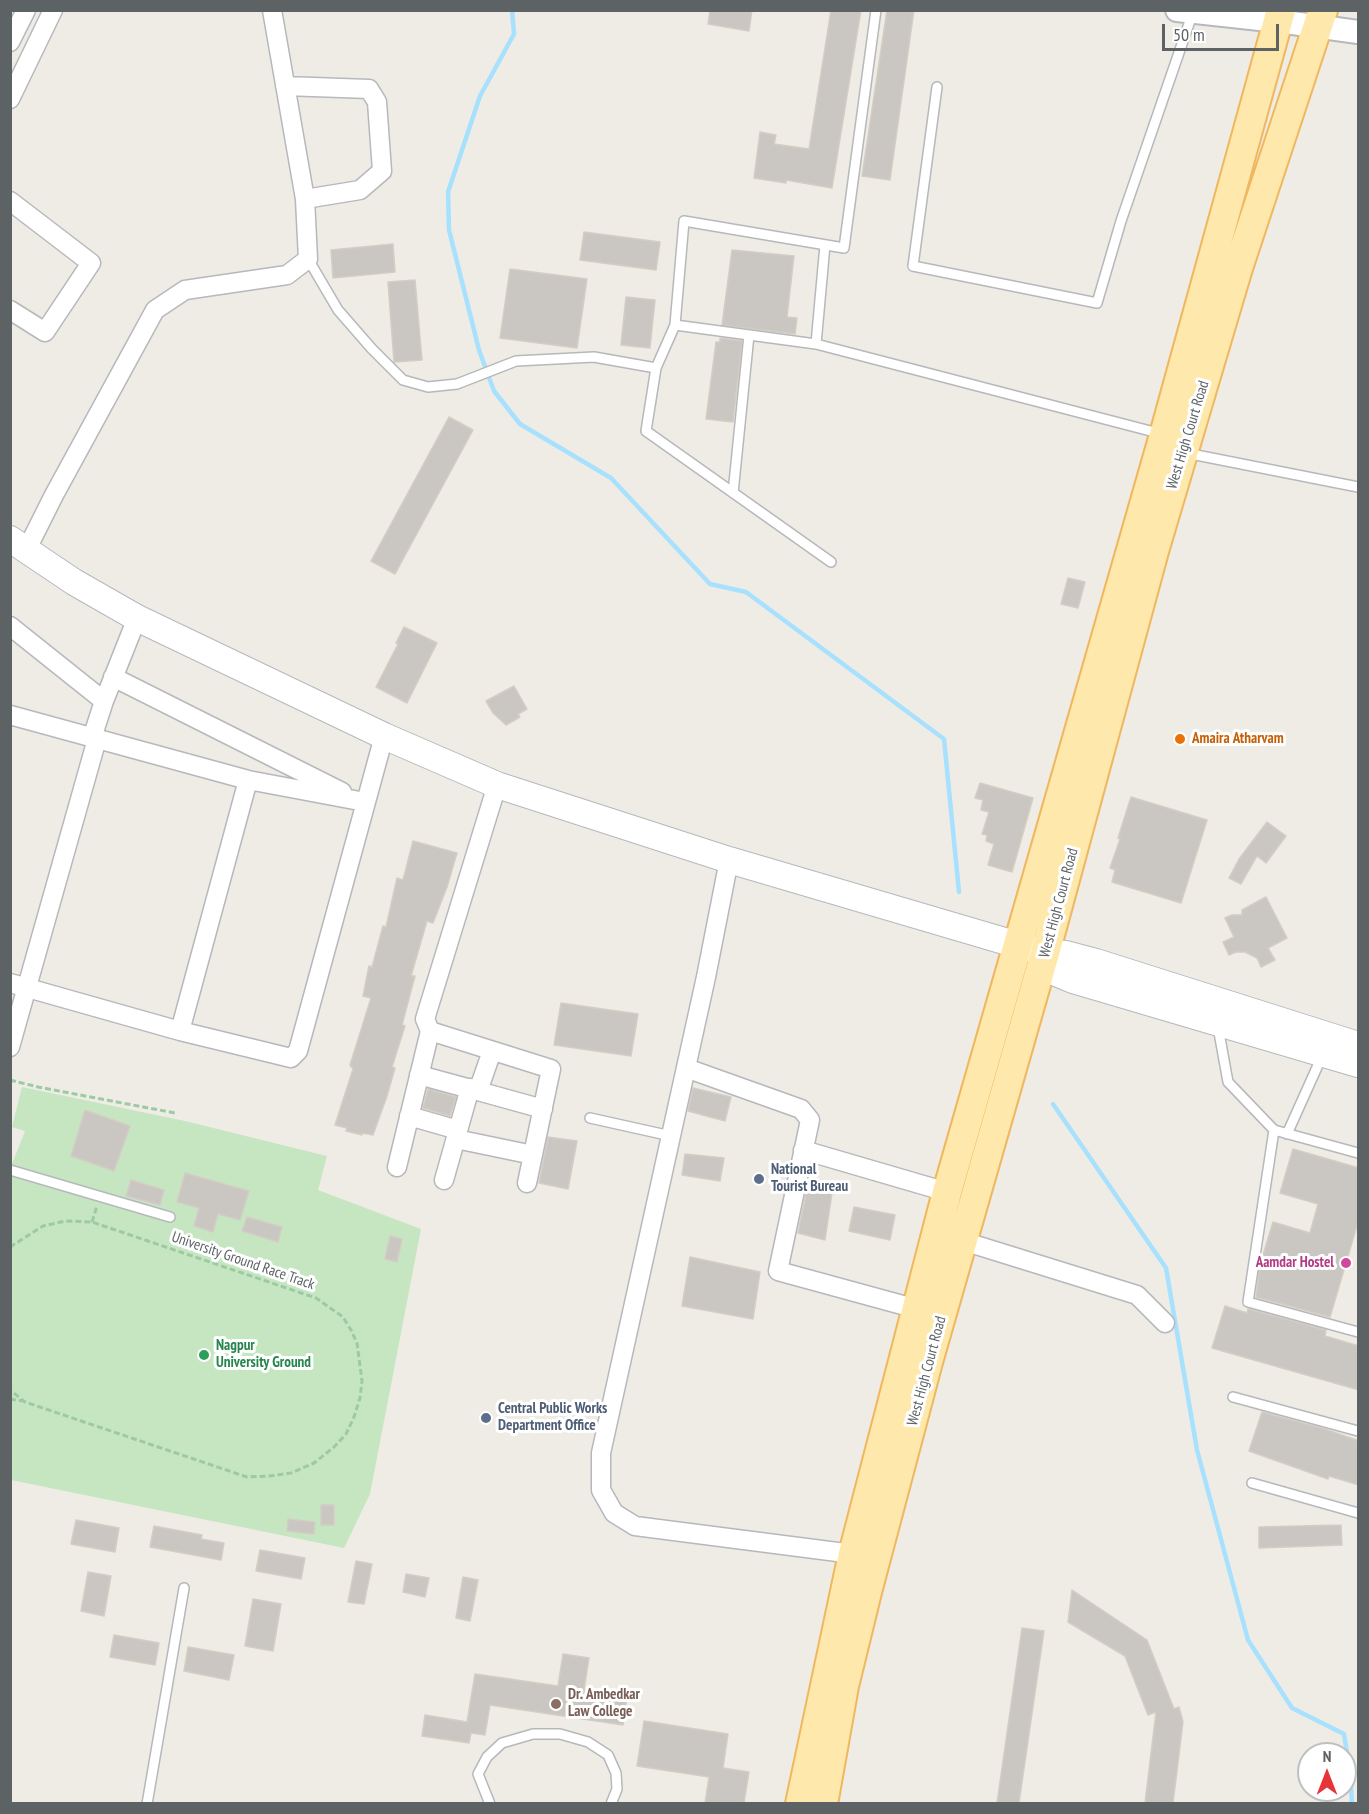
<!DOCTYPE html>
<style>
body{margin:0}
#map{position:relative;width:1369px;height:1814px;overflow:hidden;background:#efece5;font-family:"PT Sans Narrow",sans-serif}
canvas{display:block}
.frame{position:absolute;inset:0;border:12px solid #5d6265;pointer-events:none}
.north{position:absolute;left:1297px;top:1742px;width:60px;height:60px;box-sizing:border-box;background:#fff;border:2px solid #bec0c1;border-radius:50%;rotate:0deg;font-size:16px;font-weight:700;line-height:24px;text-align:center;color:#5d6265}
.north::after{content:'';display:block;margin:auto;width:21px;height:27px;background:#e73439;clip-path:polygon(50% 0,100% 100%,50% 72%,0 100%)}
.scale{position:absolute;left:1162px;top:24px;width:117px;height:27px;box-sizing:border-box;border:3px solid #5d6265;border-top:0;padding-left:8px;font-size:18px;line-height:21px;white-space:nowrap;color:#5d6265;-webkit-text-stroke:4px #fff;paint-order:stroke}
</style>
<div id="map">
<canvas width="1369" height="1814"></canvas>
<div class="frame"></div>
<div class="north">N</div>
<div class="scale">50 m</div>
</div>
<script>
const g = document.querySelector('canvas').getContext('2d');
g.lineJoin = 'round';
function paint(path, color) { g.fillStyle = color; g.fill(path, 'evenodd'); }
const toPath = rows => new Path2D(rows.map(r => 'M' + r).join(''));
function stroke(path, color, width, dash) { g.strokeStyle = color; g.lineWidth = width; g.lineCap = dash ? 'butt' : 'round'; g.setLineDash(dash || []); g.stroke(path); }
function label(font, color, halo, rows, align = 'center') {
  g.font = font + ' "PT Sans Narrow",sans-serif'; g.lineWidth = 6; g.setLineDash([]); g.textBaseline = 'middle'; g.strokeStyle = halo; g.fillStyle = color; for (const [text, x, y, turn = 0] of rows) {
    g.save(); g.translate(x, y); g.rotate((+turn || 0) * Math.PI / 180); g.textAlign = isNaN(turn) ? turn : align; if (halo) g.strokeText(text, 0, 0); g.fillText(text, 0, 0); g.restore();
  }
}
const green = toPath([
 [22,1087,185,1121,327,1156,318,1190,421,1229,370,1494,344,1548,11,1480,10,1169,25,1131,12,1127]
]);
const stream = toPath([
 [512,10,514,34,480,96,448,192,449,230,479,350,494,391,520,424,611,478,710,584,746,592,944,739,959,892],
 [1053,1104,1166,1268,1197,1450,1248,1640,1292,1708,1344,1734,1350,1771,1352,1804]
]);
const building = toPath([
 [710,10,752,10,749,31,708,24,710,10],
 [831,10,861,10,832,188,786,180,786,183,754,178,760,132,776,135,774,144,809,149,831,10],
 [887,10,914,10,890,180,862,176,887,10],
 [584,232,660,242,656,270,580,260,584,232],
 [393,244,395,272,333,278,331,250,393,244],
 [732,250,794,256,787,317,797,318,795,334,722,325,732,250],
 [510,269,587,279,577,348,500,338,510,269],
 [415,280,422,360,394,362,388,282,415,280],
 [626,297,655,300,650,348,621,345,626,297],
 [720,338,742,341,733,422,706,419,716,342,720,342,720,338],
 [449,417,473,430,395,574,371,561,449,417],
 [1068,578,1085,582,1078,608,1061,604,1068,578],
 [404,627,437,643,407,703,376,687,398,644,396,643,404,627],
 [514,686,527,709,518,714,520,717,506,725,493,713,486,701,514,686],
 [980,783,1033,798,1012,872,988,865,994,844,986,841,987,835,982,834,989,812,981,810,983,800,975,798,980,783],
 [1131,797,1207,820,1181,903,1112,882,1115,870,1110,868,1120,839,1118,838,1131,797],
 [1267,822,1286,836,1266,863,1257,856,1241,884,1229,878,1239,859,1267,822],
 [413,841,457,853,447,887,433,923,427,921,411,976,415,976,402,1025,405,1026,392,1067,395,1068,387,1096,373,1135,362,1133,362,1135,346,1131,347,1128,335,1125,353,1069,350,1065,371,998,363,996,369,966,372,967,383,926,386,927,397,878,403,880,413,841],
 [1266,897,1287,938,1268,948,1275,960,1261,967,1257,958,1245,952,1236,952,1229,955,1223,942,1234,937,1225,918,1232,915,1242,915,1242,910,1266,897],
 [561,1003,638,1014,631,1056,554,1045,561,1003],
 [693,1088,731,1097,725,1121,688,1111,693,1088],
 [428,1089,456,1097,450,1116,423,1108,428,1089],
 [85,1110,130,1126,114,1171,71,1156,85,1110],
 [548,1137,577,1141,568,1189,539,1183,548,1137],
 [1293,1149,1359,1168,1359,1219,1330,1317,1256,1297,1260,1265,1273,1222,1310,1233,1318,1204,1280,1193,1293,1149],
 [685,1154,724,1158,720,1181,682,1175,685,1154],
 [185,1173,249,1191,240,1220,218,1214,213,1232,194,1226,199,1208,177,1202,185,1173],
 [131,1180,164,1190,160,1205,126,1196,131,1180],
 [807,1189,832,1193,825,1240,798,1233,807,1189],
 [854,1207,895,1215,890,1240,849,1231,854,1207],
 [247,1217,282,1227,278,1242,242,1231,247,1217],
 [390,1236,402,1239,397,1262,385,1259,390,1236],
 [690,1257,760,1272,753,1319,682,1306,690,1257],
 [1225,1306,1247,1313,1248,1309,1326,1330,1325,1336,1359,1346,1359,1390,1212,1348,1225,1306],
 [1262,1412,1325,1429,1359,1441,1359,1485,1329,1476,1328,1479,1249,1451,1262,1412],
 [321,1505,334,1505,334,1525,321,1525,321,1505],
 [288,1519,315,1522,314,1534,287,1531,288,1519],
 [76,1520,119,1528,115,1552,71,1544,76,1520],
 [1341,1525,1342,1545,1259,1548,1259,1527,1341,1525],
 [154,1526,202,1535,201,1539,224,1543,221,1560,150,1547,154,1526],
 [260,1550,305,1558,301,1579,256,1571,260,1550],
 [356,1561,372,1564,364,1604,348,1602,356,1561],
 [88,1572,111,1576,104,1616,81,1611,88,1572],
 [406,1574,429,1578,425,1597,403,1592,406,1574],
 [463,1577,478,1580,470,1621,456,1618,463,1577],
 [1072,1590,1147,1640,1174,1709,1179,1707,1183,1722,1173,1803,1145,1803,1156,1712,1148,1715,1125,1656,1068,1622,1072,1590],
 [253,1599,281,1604,273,1651,245,1646,253,1599],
 [1022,1628,1044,1631,1019,1803,997,1803,1022,1628],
 [114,1635,159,1643,155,1665,110,1657,114,1635],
 [188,1647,234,1655,229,1680,184,1671,188,1647],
 [563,1654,589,1658,584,1690,627,1696,623,1725,490,1705,485,1735,471,1733,469,1743,422,1736,425,1715,467,1722,475,1674,558,1686,563,1654],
 [644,1721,728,1734,723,1768,749,1772,744,1803,705,1803,709,1777,637,1766,644,1721]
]);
const path = toPath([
 [10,1080,38,1087,175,1113],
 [92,1222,97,1206],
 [10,1247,43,1226,66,1221,92,1222,316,1298,343,1317,351,1330,357,1343,362,1381,360,1398,354,1417,346,1434,334,1447,314,1463,291,1473,270,1476,247,1477,25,1402,10,1390],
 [10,1399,23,1401]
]);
const service = toPath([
 [937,87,913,266,1097,303,1121,221,1193,12],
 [825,245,816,344,1162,434],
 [308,259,338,310,372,349,403,380,428,387,457,384,516,361,594,357,656,368,675,325,684,221,844,248,876,10],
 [675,325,816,344],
 [656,368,646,431,831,562],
 [1186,453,1358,487],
 [733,493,749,335],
 [1218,1027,1228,1082,1274,1130],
 [590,1118,671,1136],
 [1287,1134,1323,1054],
 [1358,1153,1274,1130,1248,1302,1358,1332],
 [10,1170,170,1217],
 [1233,1397,1358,1431],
 [1252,1483,1358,1513],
 [147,1804,184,1588],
 [490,1804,478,1774,487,1757,502,1743,533,1734,560,1734,588,1742,608,1755,616,1773,617,1789,611,1804]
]);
const minor = toPath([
 [272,10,305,199,360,190,382,171,377,102,369,89,285,86],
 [10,42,26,10],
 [10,99,53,10],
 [10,201,91,263,45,332,10,310],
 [26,551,54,495,155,310,185,290,287,275,308,259,305,199],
 [10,626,104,701],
 [113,677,342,792],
 [10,715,248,780,365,802],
 [92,738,104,701,137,618],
 [729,860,706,977,601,1453,601,1490,614,1513,635,1526,853,1554],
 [10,983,180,1031,291,1058,298,1051,384,736],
 [180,1031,248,780],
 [430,1031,551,1069,527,1183],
 [10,1047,97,739],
 [492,1051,478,1091,543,1109],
 [686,1068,801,1109,810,1120,778,1271,917,1309],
 [419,1075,478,1091],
 [409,1116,458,1130],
 [456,1139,533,1155],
 [803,1150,947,1192],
 [397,1167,430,1031,425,1019,497,785],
 [444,1180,470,1088],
 [963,1241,1137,1295,1165,1323]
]);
const tertiary = toPath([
 [1177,10,1278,21,1358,32]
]);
const secondary = toPath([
 [10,539,74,582,137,618,384,736,497,785,729,860,1045,953,1066,954,1096,962,1358,1045],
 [1045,953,1054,972,1073,980,1358,1064]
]);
const primary = toPath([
 [800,1804,853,1554,947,1192,1164,435,1281,10],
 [823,1804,844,1686,867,1592,928,1362,1045,953,1154,551,1238,268,1323,10]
]);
const markers = [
 [1180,739,6,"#e8710a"],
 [759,1179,6,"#5c6f8a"],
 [1346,1263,6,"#d1479c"],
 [204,1355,6,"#2e9e5b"],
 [486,1418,6,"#5c6f8a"],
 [556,1704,6,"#8d6e63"]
];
const streetNames = [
 ["West High Court Road",1188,435,-73],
 ["West High Court Road",1059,903,-75],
 ["University Ground Race Track",243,1261,19],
 ["West High Court Road",927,1371,-75]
];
const foodNames = [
 ["Amaira Atharvam",1192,739]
];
const serviceNames = [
 ["National",771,1170],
 ["Tourist Bureau",771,1187],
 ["Central Public Works",498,1409],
 ["Department Office",498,1426]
];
const hotelNames = [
 ["Aamdar Hostel",1334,1263]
];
const leisureNames = [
 ["Nagpur",216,1346],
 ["University Ground",216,1363]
];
const educationNames = [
 ["Dr. Ambedkar",568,1695],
 ["Law College",568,1712]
];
paint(green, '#c6e6c2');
stroke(stream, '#a7e1fe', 4.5);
paint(building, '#cac7c2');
stroke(building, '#d4cdc4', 1.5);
stroke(service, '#b6b8bc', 12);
stroke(minor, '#b6b8bc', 21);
stroke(tertiary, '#b6b8bc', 26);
stroke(secondary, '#b4b9bc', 28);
stroke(primary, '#efb75e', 32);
stroke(path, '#9dcaa4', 3, [6, 3]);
stroke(service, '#fff', 9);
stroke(minor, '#fff', 18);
stroke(tertiary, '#fff', 22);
stroke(secondary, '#fff', 26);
stroke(primary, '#fee8ac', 28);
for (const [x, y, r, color] of markers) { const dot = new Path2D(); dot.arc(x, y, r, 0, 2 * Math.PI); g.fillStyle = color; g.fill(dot); stroke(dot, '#fff', 2); }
label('15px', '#5d6265', '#fff', streetNames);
label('bold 15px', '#c56008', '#fff', foodNames, 'left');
label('bold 15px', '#4e5e75', '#fff', serviceNames, 'left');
label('bold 15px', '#b23c85', '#fff', hotelNames, 'right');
label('bold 15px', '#27864d', '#fff', leisureNames, 'left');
label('bold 15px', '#785e54', '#fff', educationNames, 'left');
</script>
